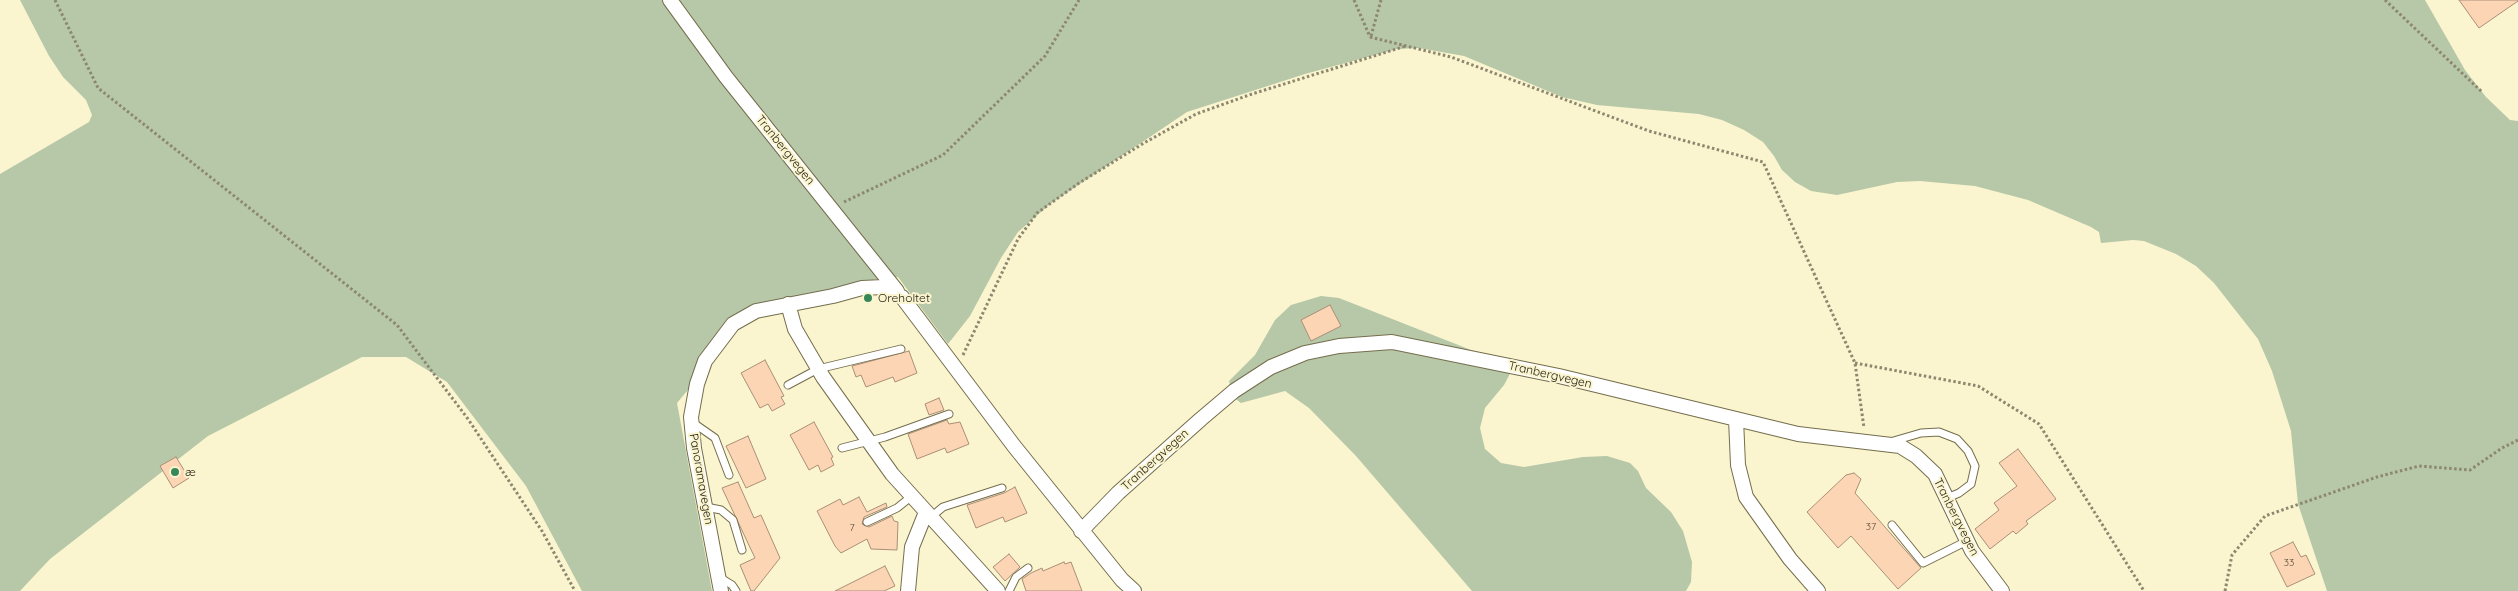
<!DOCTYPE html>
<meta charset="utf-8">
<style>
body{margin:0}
canvas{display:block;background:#faf4cf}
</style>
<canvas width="2518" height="591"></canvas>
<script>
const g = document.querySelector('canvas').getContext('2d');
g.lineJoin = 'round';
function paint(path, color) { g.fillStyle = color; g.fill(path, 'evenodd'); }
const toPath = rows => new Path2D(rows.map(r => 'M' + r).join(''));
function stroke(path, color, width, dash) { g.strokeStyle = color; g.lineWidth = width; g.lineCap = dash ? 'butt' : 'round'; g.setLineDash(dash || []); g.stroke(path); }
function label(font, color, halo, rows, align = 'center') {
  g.font = font + ' Quicksand,sans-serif'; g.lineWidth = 4; g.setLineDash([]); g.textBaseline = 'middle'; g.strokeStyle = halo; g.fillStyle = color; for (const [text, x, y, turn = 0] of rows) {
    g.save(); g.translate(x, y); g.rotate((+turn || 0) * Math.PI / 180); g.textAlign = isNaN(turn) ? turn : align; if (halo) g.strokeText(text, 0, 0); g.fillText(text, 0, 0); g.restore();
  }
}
const green = toPath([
 [20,0,2425,0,2465,70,2486,97,2510,120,2518,121,2518,591,2327,591,2298,504,2291,431,2272,371,2258,339,2214,283,2196,266,2176,254,2144,241,2133,240,2101,243,2099,232,2091,227,2028,200,1975,186,1920,181,1897,182,1837,195,1811,191,1795,182,1782,170,1774,156,1763,142,1744,130,1722,120,1699,114,1597,105,1562,97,1464,56,1419,48,1397,49,1305,74,1187,112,1050,204,1018,232,1001,258,970,316,948,344,898,277,850,291,750,315,677,403,712,591,582,591,526,486,447,382,406,357,362,357,208,436,50,559,20,591,0,591,0,174,89,122,92,115,86,100,63,77,49,56],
 [1321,296,1339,298,1471,350,1513,362,1512,370,1504,385,1485,408,1480,428,1485,449,1501,463,1524,467,1583,457,1607,456,1630,463,1638,471,1646,488,1671,512,1683,531,1692,562,1691,582,1686,591,1472,591,1356,456,1309,408,1285,391,1241,403,1233,397,1229,381,1255,355,1275,320,1291,305]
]);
const building = toPath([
 [2459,0,2518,0,2518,1,2479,28,2459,0],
 [1330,305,1341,326,1311,341,1301,320,1330,305],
 [909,351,917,373,895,382,893,377,866,387,861,375,856,377,852,366,909,351],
 [765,360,784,396,781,397,785,404,772,411,768,404,760,408,741,373,765,360],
 [939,398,944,410,929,415,925,404,939,398],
 [947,420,949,424,960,422,969,444,947,453,945,448,917,459,908,434,947,420],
 [814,422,833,457,831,458,834,465,821,472,818,465,809,470,790,435,814,422],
 [748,436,766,479,746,488,726,446,748,436],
 [2018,449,2056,499,2026,521,2028,524,2016,534,2013,531,1990,549,1975,529,1999,510,1994,503,2017,486,1999,463,2018,449],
 [176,457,189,478,173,488,160,466,176,457],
 [1854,473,1861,479,1855,493,1921,568,1898,589,1851,536,1838,548,1807,512,1846,475,1854,473],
 [738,482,754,518,761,515,780,558,754,591,751,591,740,565,755,558,722,488,738,482],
 [1015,487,1027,513,1005,522,1003,517,976,528,967,505,1004,493,1015,487],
 [859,497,867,512,886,503,887,507,864,517,862,524,869,527,892,516,894,521,898,522,897,550,871,549,867,539,841,553,835,546,817,511,840,499,843,505,859,497],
 [2293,542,2301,557,2306,555,2315,574,2287,587,2270,553,2293,542],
 [1009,554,1020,567,1005,581,993,567,1009,554],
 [1064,562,1065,564,1071,562,1082,591,1026,591,1022,579,1031,573,1042,568,1043,571,1064,562],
 [885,566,895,586,884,591,835,591,885,566]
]);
const path = toPath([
 [55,0,98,88,397,325,468,419,542,531,575,591],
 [1354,0,1370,37],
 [2385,0,2482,92],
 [1371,36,1381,0],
 [1370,37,1451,57,1649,131,1763,162,1855,363,1864,428],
 [844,202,943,155,1045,56,1079,0],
 [963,355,1018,239,1037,213,1079,183,1144,143,1196,114,1252,94,1406,46],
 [1855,363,1978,386,2039,424,2144,591],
 [2225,591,2232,555,2265,516,2377,477,2419,466,2470,470,2502,448,2518,440]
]);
const lane = toPath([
 [788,385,818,369,901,349],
 [692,422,715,438,729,475],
 [1890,442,1921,433,1939,432,1957,439,1968,451,1975,466,1971,484,1959,493,1947,498],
 [842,448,885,437,949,414],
 [706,507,721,510,733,520,742,550],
 [931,517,943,507,1002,488],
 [867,522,897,508,912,496],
 [1892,525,1923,563,1967,541],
 [719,577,732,585,736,591],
 [1009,591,1016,577,1028,568]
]);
const street = toPath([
 [670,0,726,77,897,291],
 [788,304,795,329,823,377,892,474,998,591],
 [1736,419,1738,465,1746,497,1790,559,1818,591],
 [1081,531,1118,493,1201,419,1234,391,1271,367,1305,353,1339,346,1392,342,1559,376,1798,434,1900,446,1916,456,1935,474,1972,551,2002,591],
 [721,591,694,448,691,417,697,384,705,361,733,324,756,311,833,296,862,288,884,287,902,297,1014,446,1122,580,1134,591],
 [908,591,912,547,926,512]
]);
const markers = [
 [868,298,5,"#378859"],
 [175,472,5,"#378859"]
];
const numberNames = [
 ["37",1871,527],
 ["7",852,528],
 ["33",2289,563]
];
const streetNames = [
 ["Tranbergvegen",785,150,51],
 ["Tranbergvegen",1550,375,13],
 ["Tranbergvegen",1155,460,-42],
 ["Panoramavegen",701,479,80],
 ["Tranbergvegen",1956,517,63]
];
const poiNames = [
 ["Oreholtet",878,298],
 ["æ",185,472]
];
paint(green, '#b7c8a8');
paint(building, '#fbd5b4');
stroke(building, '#ab8f76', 1);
stroke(lane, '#746e4d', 9);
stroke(street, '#746e4d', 16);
stroke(path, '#8c876e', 3, [2.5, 2.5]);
stroke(lane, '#fff', 7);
stroke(street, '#fff', 14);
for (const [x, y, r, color] of markers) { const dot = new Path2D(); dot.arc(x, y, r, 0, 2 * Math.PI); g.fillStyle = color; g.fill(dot); stroke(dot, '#faf4cf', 2); }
label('10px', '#564a38', null, numberNames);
label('12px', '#1f1c0f', '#faf4cf', streetNames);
label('12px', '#1f1c0f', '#faf4cf', poiNames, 'left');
</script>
